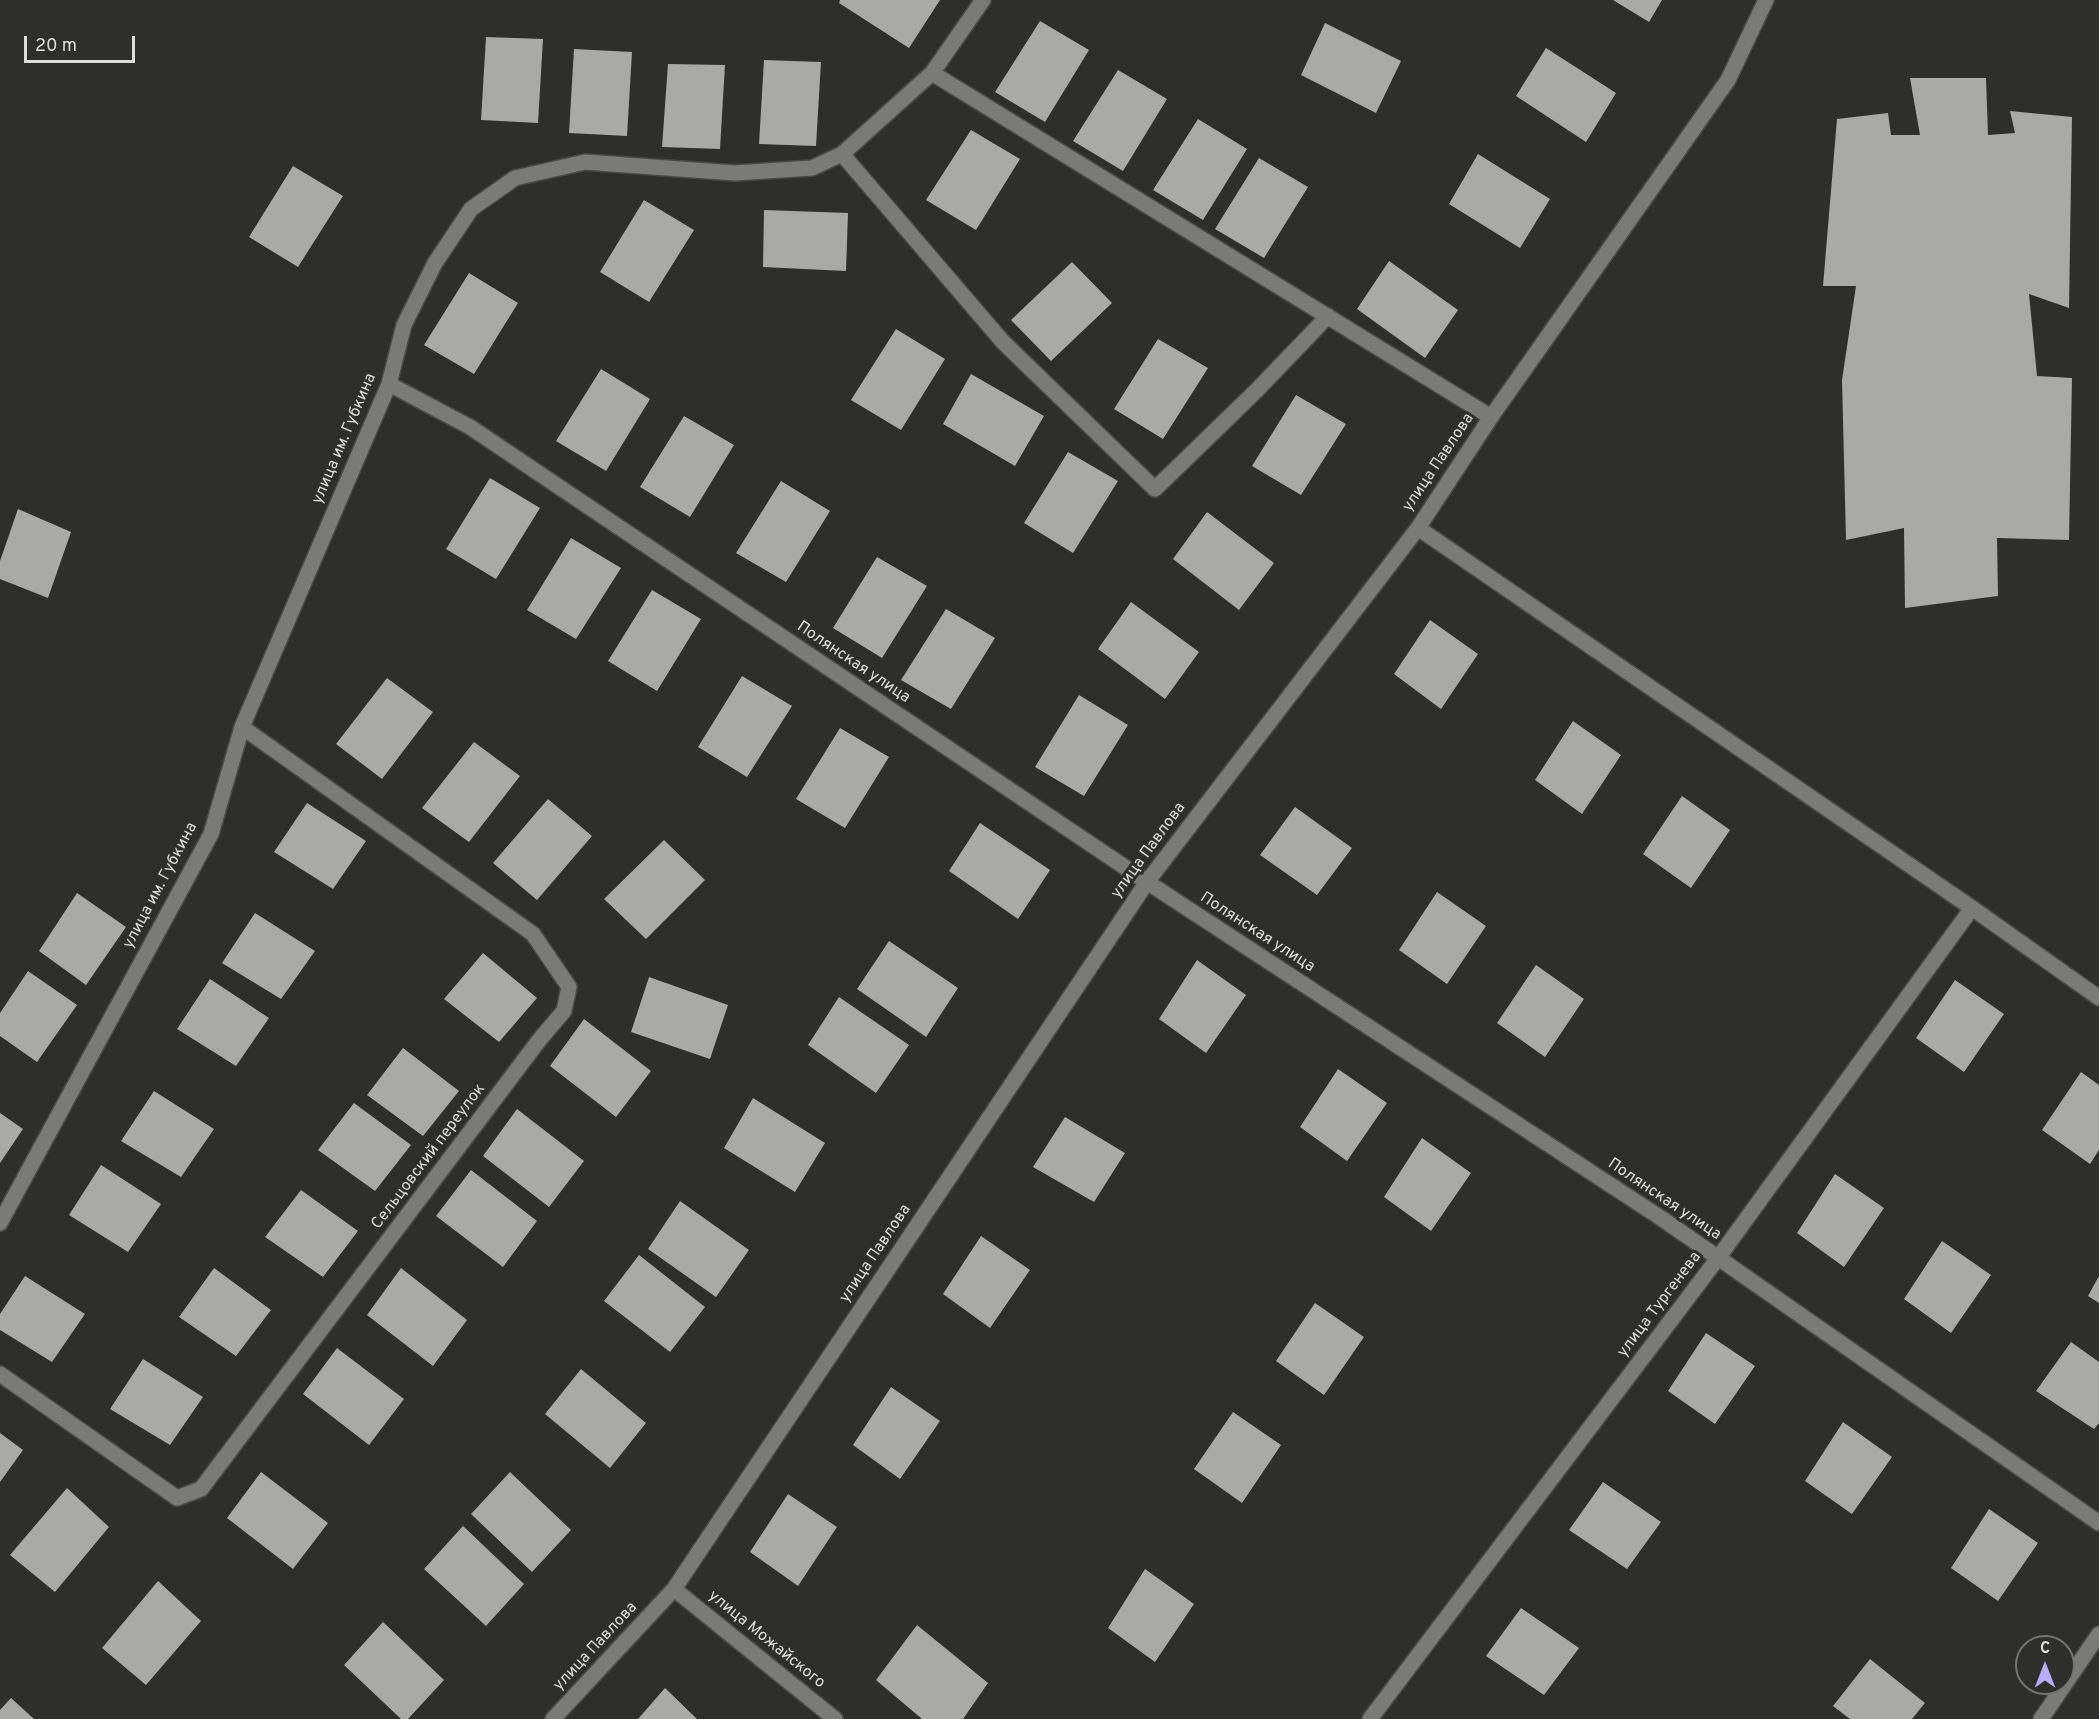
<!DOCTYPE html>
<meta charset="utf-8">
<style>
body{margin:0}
#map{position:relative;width:2099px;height:1719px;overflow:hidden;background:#2e2e2b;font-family:Overpass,sans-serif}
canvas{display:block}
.north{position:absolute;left:2015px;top:1635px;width:60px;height:60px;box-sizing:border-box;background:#2e2e2b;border:2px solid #747471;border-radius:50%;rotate:0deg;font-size:16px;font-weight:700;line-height:24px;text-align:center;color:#dddddb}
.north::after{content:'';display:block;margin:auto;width:21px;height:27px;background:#b8abf7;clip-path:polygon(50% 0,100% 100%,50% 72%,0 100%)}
.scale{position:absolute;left:24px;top:36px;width:111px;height:27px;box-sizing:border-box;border:3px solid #dddddb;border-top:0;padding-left:8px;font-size:18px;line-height:21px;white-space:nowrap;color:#dddddb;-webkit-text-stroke:4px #2e2e2b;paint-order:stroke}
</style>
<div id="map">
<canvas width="2099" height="1719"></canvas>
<div class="north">С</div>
<div class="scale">20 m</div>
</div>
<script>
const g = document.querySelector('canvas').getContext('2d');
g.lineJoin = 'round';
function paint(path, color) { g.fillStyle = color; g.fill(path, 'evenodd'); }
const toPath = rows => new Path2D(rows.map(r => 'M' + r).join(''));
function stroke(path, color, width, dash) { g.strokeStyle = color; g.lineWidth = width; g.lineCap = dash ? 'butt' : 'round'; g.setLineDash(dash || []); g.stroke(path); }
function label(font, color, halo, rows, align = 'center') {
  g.font = font + ' Overpass,sans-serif'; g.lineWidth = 6; g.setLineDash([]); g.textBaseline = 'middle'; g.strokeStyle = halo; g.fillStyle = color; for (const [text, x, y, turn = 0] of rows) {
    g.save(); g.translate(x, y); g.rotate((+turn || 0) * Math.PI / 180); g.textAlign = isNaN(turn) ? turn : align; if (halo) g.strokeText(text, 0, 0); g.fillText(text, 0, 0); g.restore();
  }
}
const building = toPath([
 [840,0,940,0,909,48,839,3],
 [1613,0,1662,0,1649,22],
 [1040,21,1089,50,1045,122,995,92],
 [1325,23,1401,61,1376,113,1301,75],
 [486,37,543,39,538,123,481,120],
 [1546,48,1616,93,1586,142,1516,96],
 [574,49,632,52,627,136,569,133],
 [764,60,821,62,816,146,759,144],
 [668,64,725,65,720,149,662,147],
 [1118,70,1167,99,1123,171,1073,141],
 [1910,78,1986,78,1988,135,2015,133,2010,111,2072,117,2069,308,2029,294,2037,376,2072,378,2069,540,1997,538,1998,596,1905,608,1904,528,1846,540,1842,380,1856,286,1823,286,1837,119,1888,113,1891,135,1920,135],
 [1198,119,1247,149,1203,220,1153,190],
 [971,130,1020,159,976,230,926,200],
 [1478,154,1550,199,1520,248,1449,204],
 [1259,158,1308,187,1264,258,1215,229],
 [293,166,343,196,298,267,249,237],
 [644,200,694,230,649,302,600,272],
 [764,210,848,213,846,271,763,267],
 [1389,261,1458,310,1425,358,1357,309],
 [1072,262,1112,303,1051,361,1011,320],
 [469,273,518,303,474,374,424,345],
 [896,329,945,359,901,430,851,400],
 [1158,339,1208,368,1163,439,1114,409],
 [601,369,650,399,606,471,556,441],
 [971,374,1044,416,1015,466,943,424],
 [1296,395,1346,424,1301,495,1252,466],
 [684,416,734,445,690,517,640,487],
 [1068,452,1118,481,1073,553,1024,523],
 [490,478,540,508,496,579,446,549],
 [781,481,830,511,786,582,736,553],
 [18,509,71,532,48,598,0,579,0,561],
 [1207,512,1274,563,1239,610,1173,559],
 [571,538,621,568,576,639,527,610],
 [877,557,927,586,882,658,833,628],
 [652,590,701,619,657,691,608,661],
 [1131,602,1199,652,1165,699,1098,649],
 [946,609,995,638,951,709,901,680],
 [1430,620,1478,654,1441,709,1394,674],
 [742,676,792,706,747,777,698,747],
 [387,678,433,712,382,779,336,744],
 [1079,695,1128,725,1084,796,1035,767],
 [1573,721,1621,755,1582,814,1535,780],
 [840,728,889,757,845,828,796,799],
 [474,742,520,776,469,842,422,808],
 [1682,796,1730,830,1691,888,1643,854],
 [548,799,592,836,537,900,493,863],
 [307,803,366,841,333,889,274,852],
 [1295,807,1352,848,1317,895,1260,855],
 [980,823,1050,870,1018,919,949,871],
 [664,840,705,880,646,939,604,899],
 [1437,892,1486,926,1447,984,1399,950],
 [77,893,126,927,86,985,39,951],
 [255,913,315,951,281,999,222,963],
 [889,941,958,988,926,1037,857,989],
 [483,953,537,998,499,1042,444,999],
 [1197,960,1246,995,1206,1053,1159,1019],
 [1536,965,1584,999,1545,1057,1497,1023],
 [28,971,77,1005,37,1062,0,1036,0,1013],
 [649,977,728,1005,710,1059,631,1032],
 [210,979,269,1018,236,1066,177,1029],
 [1955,980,2004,1014,1964,1072,1916,1038],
 [839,997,909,1045,876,1093,808,1045],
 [584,1019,651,1071,616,1117,550,1066],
 [403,1048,459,1091,423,1136,367,1095],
 [1338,1069,1387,1103,1347,1161,1300,1127],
 [2081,1072,2099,1085,2099,1150,2090,1164,2042,1130],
 [154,1091,214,1129,181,1177,121,1141],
 [753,1098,825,1143,795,1192,724,1148],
 [354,1103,411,1145,375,1191,318,1150],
 [517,1109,584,1161,549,1207,483,1156],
 [0,1113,23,1129,0,1163],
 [1065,1117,1125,1153,1094,1202,1033,1167],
 [1422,1138,1471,1173,1431,1231,1384,1197],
 [101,1165,161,1204,128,1252,69,1215],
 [471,1170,537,1221,503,1267,436,1216],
 [1835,1174,1884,1208,1844,1267,1797,1233],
 [301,1190,358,1231,323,1277,265,1237],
 [680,1201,749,1250,716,1297,648,1249],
 [981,1236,1030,1270,990,1328,943,1294],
 [1942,1241,1991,1275,1951,1333,1904,1299],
 [639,1255,705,1307,670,1352,604,1301],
 [214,1268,271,1310,236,1356,179,1317],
 [401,1268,467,1320,433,1366,367,1315],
 [25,1276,85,1314,52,1362,0,1330,0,1314],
 [2099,1276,2099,1303,2088,1296],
 [1315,1303,1364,1337,1324,1395,1276,1361],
 [1706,1333,1755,1366,1715,1424,1668,1391],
 [2071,1342,2099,1362,2099,1423,2094,1429,2036,1391],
 [337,1348,404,1399,369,1445,303,1394],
 [143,1359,203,1397,170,1445,110,1409],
 [581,1369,646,1423,610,1468,545,1414],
 [891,1387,940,1421,900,1479,853,1445],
 [1233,1412,1281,1445,1242,1503,1194,1469],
 [1843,1422,1892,1457,1852,1514,1805,1481],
 [0,1433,23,1450,0,1482],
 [261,1472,328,1523,293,1569,227,1518],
 [510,1472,571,1530,532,1572,471,1514],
 [1603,1482,1661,1522,1627,1569,1569,1530],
 [67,1488,109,1527,55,1592,10,1555],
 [788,1494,837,1527,798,1586,750,1552],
 [1989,1509,2038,1543,1998,1601,1951,1568],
 [463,1526,524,1584,486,1626,424,1569],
 [1145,1569,1194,1604,1155,1662,1108,1628],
 [158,1581,201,1621,146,1685,102,1648],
 [1521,1608,1579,1648,1544,1695,1486,1656],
 [383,1622,444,1680,408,1719,401,1719,344,1665],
 [917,1625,988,1683,963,1719,922,1719,876,1680],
 [1870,1659,1925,1703,1912,1719,1850,1719,1833,1706],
 [665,1688,697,1719,638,1719],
 [11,1698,34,1719,0,1719,0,1710]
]);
const minor = toPath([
 [932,73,1491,417],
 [842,154,1003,342,1155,489,1257,390,1328,316],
 [389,384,470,427,1147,882,1661,1218,2099,1523],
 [1418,528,1972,908,2099,998],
 [0,1223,211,834,242,727,389,384,404,325,435,263,471,209,515,178,585,162,735,173,812,168,842,154,932,73,983,0],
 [0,1374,177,1498,201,1489,540,1039,564,1011,569,987,533,934,242,727],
 [674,1589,835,1719],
 [553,1719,674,1589,1147,882,1418,528,1491,417,1728,80,1766,0],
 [1370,1719,1718,1258,1972,908],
 [2041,1719,2099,1634]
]);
const streetNames = [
 ["улица им. Губкина",345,439,-67],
 ["улица Павлова",1439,463,-56],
 ["Полянская улица",853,663,34],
 ["улица Павлова",1149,851,-54],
 ["улица им. Губкина",161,886,-62],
 ["Полянская улица",1257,933,33],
 ["Сельцовский переулок",429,1157,-53],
 ["Полянская улица",1664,1200,34],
 ["улица Павлова",876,1254,-56],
 ["улица Тургенева",1660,1305,-53],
 ["улица Можайского",766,1640,39],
 ["улица Павлова",596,1647,-47]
];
paint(building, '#a9a9a5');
stroke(minor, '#4a4a47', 18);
stroke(minor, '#7a7a76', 15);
label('16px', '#dddddb', '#2e2e2b', streetNames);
</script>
